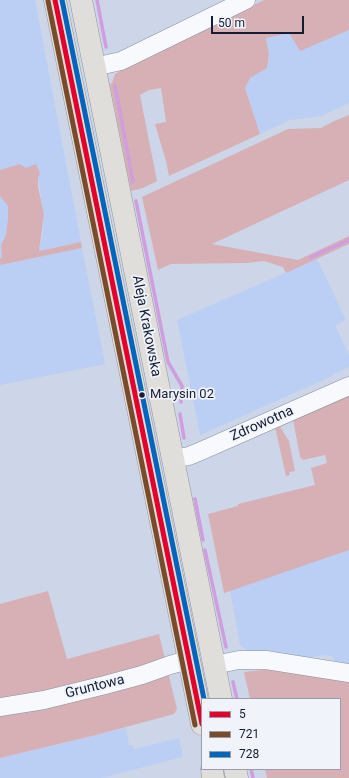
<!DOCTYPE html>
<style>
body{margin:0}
#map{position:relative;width:349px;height:778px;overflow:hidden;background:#cdd6e9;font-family:Roboto,sans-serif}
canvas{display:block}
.legend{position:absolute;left:201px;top:698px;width:140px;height:72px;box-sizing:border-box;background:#f0f3f9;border:1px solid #989daa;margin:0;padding:5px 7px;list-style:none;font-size:12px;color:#131d33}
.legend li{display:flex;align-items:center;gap:8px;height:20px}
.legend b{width:20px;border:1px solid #989daa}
.scale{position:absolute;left:211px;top:16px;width:93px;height:18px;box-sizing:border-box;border:2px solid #131d33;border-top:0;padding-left:5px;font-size:12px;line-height:14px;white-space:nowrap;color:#131d33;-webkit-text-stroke:3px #f0f3f9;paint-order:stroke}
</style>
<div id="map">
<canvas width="349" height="778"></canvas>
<ul class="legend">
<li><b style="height:5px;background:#e4002b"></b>5</li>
<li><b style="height:5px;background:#7a4b2a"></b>721</li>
<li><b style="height:5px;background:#0065bd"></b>728</li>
</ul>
<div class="scale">50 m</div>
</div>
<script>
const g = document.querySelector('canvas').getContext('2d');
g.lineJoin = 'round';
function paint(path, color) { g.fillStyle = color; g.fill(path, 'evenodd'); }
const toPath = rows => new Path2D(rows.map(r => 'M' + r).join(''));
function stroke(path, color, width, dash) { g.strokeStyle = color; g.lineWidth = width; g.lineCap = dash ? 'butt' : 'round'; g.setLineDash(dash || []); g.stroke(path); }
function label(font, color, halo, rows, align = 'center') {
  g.font = font + ' Roboto,sans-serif'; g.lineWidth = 3.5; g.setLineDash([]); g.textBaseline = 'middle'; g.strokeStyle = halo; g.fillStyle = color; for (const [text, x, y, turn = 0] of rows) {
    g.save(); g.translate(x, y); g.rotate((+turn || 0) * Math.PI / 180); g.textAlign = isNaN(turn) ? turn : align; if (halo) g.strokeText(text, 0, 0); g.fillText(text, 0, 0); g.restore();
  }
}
const built = toPath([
 [0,0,35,0,81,242,39,251,43,232,44,215,38,178,19,164,0,170],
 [349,30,349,103,321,116,290,120,260,134,245,88,250,78,267,68,269,54,266,37,289,33,300,50],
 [0,196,8,206,8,218,6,235,1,245,2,258,0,259],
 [82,248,105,364,0,385,0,265],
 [317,259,346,320,335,325,349,355,349,367,334,374,330,377,200,435,177,320],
 [349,550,349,667,336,665,332,656,322,655,299,660,252,654,240,645,230,590],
 [126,728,129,745,133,745,134,749,179,738,183,757,101,778,0,778,0,758]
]);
const green = toPath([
 [264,0,349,0,349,30,300,51,289,33,266,38,269,54,267,68,250,78,245,88,260,134,169,176,166,161,155,124,166,122,161,88,149,90,140,95,157,181,143,188,131,191,110,84,112,83,115,74,133,63],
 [349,115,349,180,212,244,298,260,349,236,349,244,286,273,283,267,264,261,247,263,171,264,158,270,142,197,288,129,321,128,334,121],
 [19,164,26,168,36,164,40,173,38,178,38,187,44,214,39,251,81,242,82,248,0,265,0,259,2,258,1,245,6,235,8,218,8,206,0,196,0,170],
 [349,394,349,550,224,593,208,514,238,506,238,504,315,485,311,468,327,463,325,455,303,460,300,457,293,419],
 [283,423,286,424,280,427,289,441,295,471,289,472,290,475,286,476,275,427],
 [48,591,67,659,159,634,165,659,135,672,0,702,0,604],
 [272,669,349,680,349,778,267,778,265,769,340,769,340,699,250,699,244,672],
 [168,672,177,709,174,714,96,735,0,758,0,711]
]);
const stream = toPath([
 [97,0,106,47],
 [115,86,133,182],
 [136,201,168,362,182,386,181,402],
 [311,257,349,240],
 [180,414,184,438],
 [195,499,203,540],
 [205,550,226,647],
 [233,682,237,699],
 [251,769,253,778]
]);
const minor = toPath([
 [94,67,121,61,246,0],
 [173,459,189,456,201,451,349,386],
 [214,665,239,660,266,660,349,673],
 [0,707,44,700,105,685,142,675,170,665,188,660]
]);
const major = toPath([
 [55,0,202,724],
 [81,0,221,699],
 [212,769,213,778],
 [235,769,237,778]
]);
const bus1 = toPath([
 [55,0,202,724]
]);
const bus2 = toPath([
 [48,1,195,725]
]);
const bus3 = toPath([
 [62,0,204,699]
]);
const markers = [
 [142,395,3.5,"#131d33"]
];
const busNames = [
 ["Marysin 02",150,395]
];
const streetNames = [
 ["Aleja Krakowska",146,326,79],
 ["Zdrowotna",262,424,-24],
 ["Gruntowa",95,687,-14]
];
paint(built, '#bbcef3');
paint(green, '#d6b0b5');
stroke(stream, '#d09dde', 3.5);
stroke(minor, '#8790a2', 19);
stroke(major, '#919293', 23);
stroke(minor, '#f8f9fc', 18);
stroke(major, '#dfdedb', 22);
stroke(bus1, '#e4002b', 5);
stroke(bus2, '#7a4b2a', 5);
stroke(bus3, '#0065bd', 5);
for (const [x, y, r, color] of markers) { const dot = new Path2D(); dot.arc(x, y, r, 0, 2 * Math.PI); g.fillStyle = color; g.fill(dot); stroke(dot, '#f0f3f9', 1.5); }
label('13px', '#131d33', '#f0f3f9', busNames, 'left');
label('14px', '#131d33', '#f0f3f9', streetNames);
</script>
